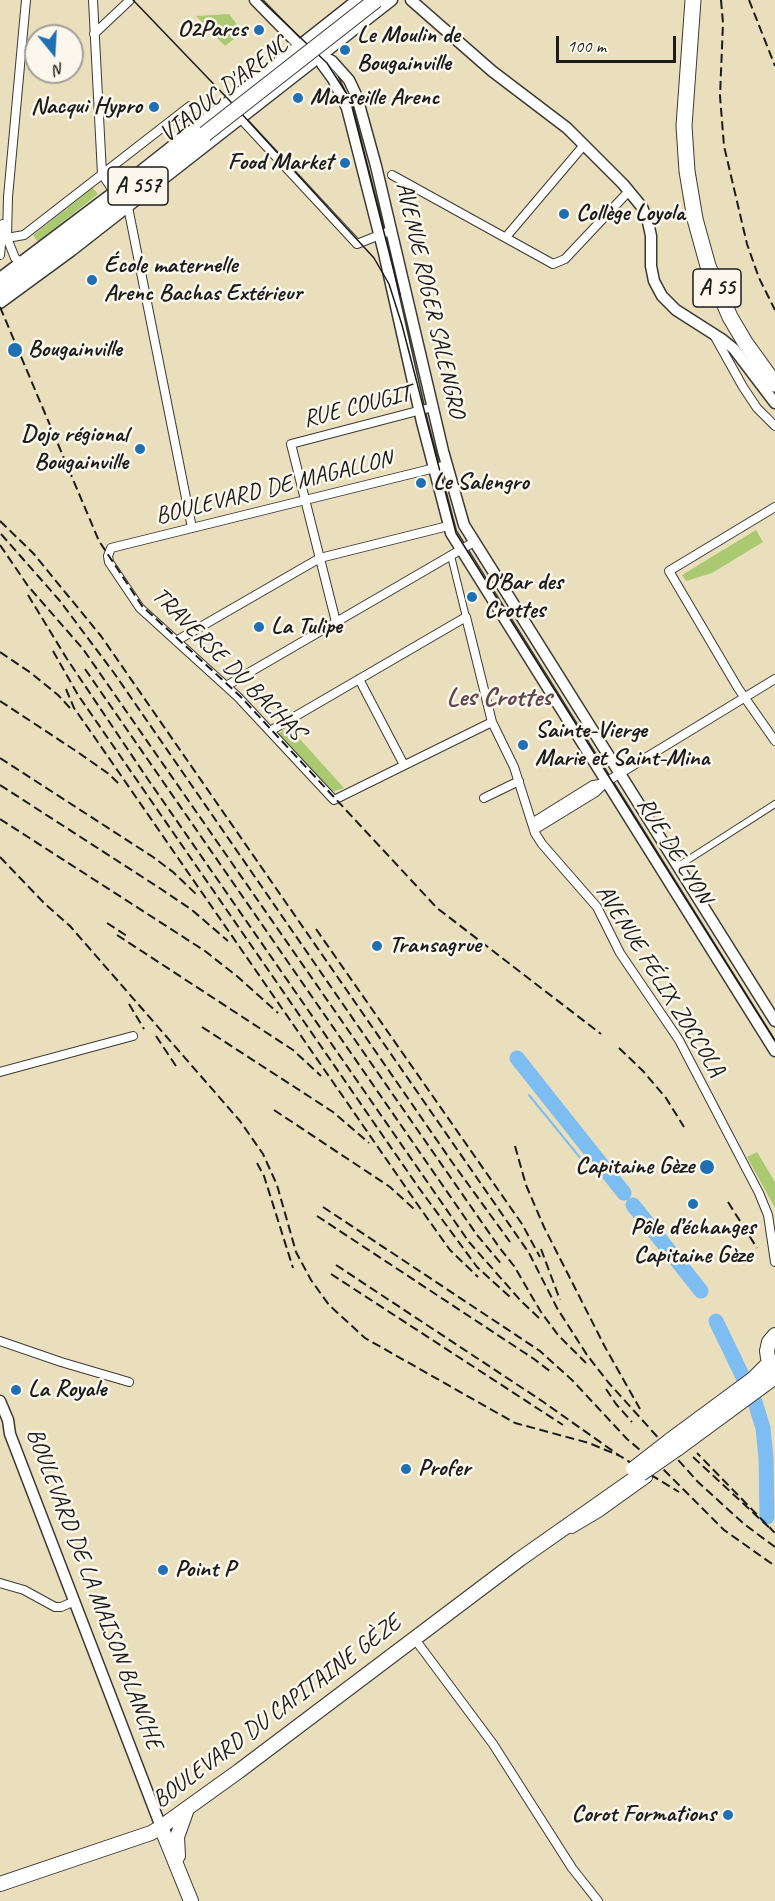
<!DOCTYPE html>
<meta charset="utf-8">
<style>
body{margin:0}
#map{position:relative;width:775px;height:1901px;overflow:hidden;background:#eadfbc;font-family:Caveat,sans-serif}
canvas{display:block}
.north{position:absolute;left:24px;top:24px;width:60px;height:60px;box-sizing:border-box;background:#fbf7ec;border:2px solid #a29f99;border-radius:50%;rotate:162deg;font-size:16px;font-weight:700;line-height:24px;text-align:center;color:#1c1c1c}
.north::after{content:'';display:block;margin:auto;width:21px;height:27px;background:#1f6fb2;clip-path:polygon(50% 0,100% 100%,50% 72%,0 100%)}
.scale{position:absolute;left:556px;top:36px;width:120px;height:27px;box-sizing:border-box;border:3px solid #1c1c1c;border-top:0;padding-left:8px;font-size:18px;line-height:21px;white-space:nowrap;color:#1c1c1c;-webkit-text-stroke:4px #fbf7ec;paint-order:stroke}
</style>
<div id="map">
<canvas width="775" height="1901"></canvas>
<div class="north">N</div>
<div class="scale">100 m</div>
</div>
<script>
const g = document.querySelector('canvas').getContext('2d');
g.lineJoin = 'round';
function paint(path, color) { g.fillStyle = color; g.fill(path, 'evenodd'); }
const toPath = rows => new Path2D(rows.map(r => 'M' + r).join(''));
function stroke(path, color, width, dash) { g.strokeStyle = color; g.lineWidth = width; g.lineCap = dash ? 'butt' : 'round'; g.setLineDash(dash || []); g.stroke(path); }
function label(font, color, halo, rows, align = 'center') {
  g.font = font + ' Caveat,sans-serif'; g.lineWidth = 5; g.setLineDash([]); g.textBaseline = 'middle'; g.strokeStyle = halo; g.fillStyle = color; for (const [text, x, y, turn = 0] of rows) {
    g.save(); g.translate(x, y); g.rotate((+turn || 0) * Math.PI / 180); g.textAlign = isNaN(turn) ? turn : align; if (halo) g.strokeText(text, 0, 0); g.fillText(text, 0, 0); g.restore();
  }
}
const green = toPath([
 [229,14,243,32,225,46,196,16],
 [93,188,98,194,38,242,33,235],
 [756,530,763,542,712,573,686,581,682,575],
 [289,727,344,788,332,792,278,734],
 [757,1152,775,1182,775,1208,747,1157]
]);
const stream = toPath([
 [529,1095,586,1165,594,1165,607,1172]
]);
const river = toPath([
 [517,1058,624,1193],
 [633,1205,701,1291],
 [716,1321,755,1402,763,1428,766,1458,767,1517]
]);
const pedestrian = toPath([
 [451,556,466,617],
 [683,863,775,804]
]);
const minor = toPath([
 [93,0,102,174,114,192],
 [94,34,130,0],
 [241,119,357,244,392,230],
 [392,175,553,264,565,259,629,191],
 [128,207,192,528],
 [506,237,584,145],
 [7,238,24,235,190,106,206,110,210,115],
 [0,255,3,224],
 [22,263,15,258,7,238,8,197,26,0],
 [714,335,743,387,757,408,775,426],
 [447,465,111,548,108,556,109,562,140,608,238,697,334,800,492,722],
 [775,507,669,571,738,688,775,741],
 [336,622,291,444,433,407],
 [176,641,320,558,448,526],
 [359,679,404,765],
 [226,686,474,542],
 [270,731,466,617,492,722,514,767,535,833,542,844,597,907,620,953,679,1040,759,1193,768,1215,775,1262],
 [484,798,519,781],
 [532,823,593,785,606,783],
 [534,830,596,792,606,782,775,679],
 [0,1072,133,1036],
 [0,1341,61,1362,129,1382],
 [572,1529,599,1513,648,1478],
 [0,1583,24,1590,55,1607,61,1607,75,1601],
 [414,1638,493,1744,572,1868,598,1901]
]);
const tertiary = toPath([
 [255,0,299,45,332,61,349,80,357,97,376,166,443,451,464,525,775,1021],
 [411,0,492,71,567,128,623,184,642,207,648,222,651,236,651,266,654,281,662,296,676,310,723,340,734,349,775,403],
 [319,56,322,64,333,79,347,108,384,253,422,422,451,533,775,1051],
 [0,278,114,192,357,0],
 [0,303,71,251,392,0],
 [0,1401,8,1420,10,1434,161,1827]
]);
const primary = toPath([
 [775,1335,769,1342,767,1351,768,1358,775,1366],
 [669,1441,753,1379,770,1362],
 [677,1449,775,1377],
 [161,1827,191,1901],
 [178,1856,177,1837,187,1809],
 [0,1884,151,1833,161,1827,239,1771,520,1559,641,1474]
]);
const motorway = toPath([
 [693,0,684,126,687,171,695,219,708,266,730,317,746,344,775,384],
 [0,292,205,134]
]);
const tram = toPath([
 [133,0,229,100,374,258,389,284,402,325,456,533,775,1041],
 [261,0,327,63,350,99,400,295]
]);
const rail = toPath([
 [721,0,723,23,720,96,724,146,747,244,759,278,775,310],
 [749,0,775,66],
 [0,307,99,541,142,606,240,696,437,908,601,1034],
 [0,521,33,553,101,636,529,1253,557,1308,587,1355,608,1382,698,1482,744,1524,775,1547],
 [1,534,60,601,114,673,452,1162,510,1242],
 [0,545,28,586,83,649,499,1247,514,1266,541,1312,558,1335,586,1363],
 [28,595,67,659,147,778,469,1242,521,1301,540,1319],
 [53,651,78,695,419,1188,477,1267,510,1297],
 [0,652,31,673,58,695,70,708],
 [85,669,477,1235,503,1266],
 [66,689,74,708,93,735,420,1208,450,1250,478,1277],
 [0,701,76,751,109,774,120,785],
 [0,758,153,857,173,872,196,894],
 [0,785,161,889,192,910,228,941],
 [0,819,205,951,238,977,278,1013],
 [0,857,45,904,70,926,240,1121,263,1154,277,1185,296,1252,311,1280,329,1305,365,1338,515,1423,589,1443,620,1456],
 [107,923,127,936],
 [316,929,522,1224,540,1257],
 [117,935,293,1050,321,1076],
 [129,1004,144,1029],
 [202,1027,333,1112,369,1143],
 [156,1036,178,1069],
 [619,1048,643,1071,666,1098,684,1127],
 [274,1110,390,1187,414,1209],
 [515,1146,526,1185,544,1227,605,1347,640,1409],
 [257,1163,264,1176,293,1268],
 [728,1202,757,1248],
 [323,1207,540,1351,573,1381,627,1439,664,1470,724,1530,775,1566],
 [317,1216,534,1359,551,1372],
 [541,1249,560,1300],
 [336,1265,542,1401,620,1456,679,1492],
 [331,1274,563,1425],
 [606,1389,616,1404,632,1422],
 [693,1457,774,1532,697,1453]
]);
const primaryBridge = toPath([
 [633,1469,669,1441],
 [641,1474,677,1449]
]);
const motorwayBridge = toPath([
 [205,134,376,0]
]);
const markers = [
 [259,30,6,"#1f6fb2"],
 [345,50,6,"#1f6fb2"],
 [298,98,6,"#1f6fb2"],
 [154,107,6,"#1f6fb2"],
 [345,163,6,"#1f6fb2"],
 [564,214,6,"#1f6fb2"],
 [92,280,6,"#1f6fb2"],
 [15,350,8,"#1f6fb2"],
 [140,449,6,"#1f6fb2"],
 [421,483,6,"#1f6fb2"],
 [472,597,6,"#1f6fb2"],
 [259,627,6,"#1f6fb2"],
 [523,745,6,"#1f6fb2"],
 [377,946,6,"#1f6fb2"],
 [707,1167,8,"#1f6fb2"],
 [693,1204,6,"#1f6fb2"],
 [16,1390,6,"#1f6fb2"],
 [406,1469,6,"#1f6fb2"],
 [163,1570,6,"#1f6fb2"],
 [728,1815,6,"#1f6fb2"]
];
const shields = [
 [138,186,60],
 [717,288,48]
];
const shieldNames = [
 ["A 557",138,186],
 ["A 55",717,288]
];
const poiNames = [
 ["O2Parcs",247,30,"right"],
 ["Le Moulin de",357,36],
 ["Bougainville",357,64],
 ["Marseille Arenc",310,98],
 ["Nacqui Hypro",142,107,"right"],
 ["Food Market",333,163,"right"],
 ["Collège Loyola",576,214],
 ["École maternelle",104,266],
 ["Arenc Bachas Extérieur",104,294],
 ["Bougainville",28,350],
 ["Dojo régional",128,435,"right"],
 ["Bougainville",128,463,"right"],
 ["Le Salengro",433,483],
 ["O'Bar des",484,583],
 ["Crottes",484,611],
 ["La Tulipe",271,627],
 ["Sainte-Vierge",535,731],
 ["Marie et Saint-Mina",535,759],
 ["Transagrue",389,946],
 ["Capitaine Gèze",694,1167,"right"],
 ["Pôle d’échanges",693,1228,"center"],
 ["Capitaine Gèze",693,1256,"center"],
 ["La Royale",28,1390],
 ["Profer",418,1469],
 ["Point P",175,1570],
 ["Corot Formations",716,1815,"right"]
];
const streetNames = [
 ["VIADUC D'ARENC",224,90,-38],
 ["AVENUE ROGER SALENGRO",430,300,77],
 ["RUE COUGIT",357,407,-14],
 ["BOULEVARD DE MAGALLON",274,488,-14],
 ["TRAVERSE DU BACHAS",228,664,45],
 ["RUE DE LYON",674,851,58],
 ["AVENUE FÉLIX ZOCCOLA",660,981,58],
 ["BOULEVARD DE LA MAISON BLANCHE",94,1589,69],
 ["BOULEVARD DU CAPITAINE GÈZE",277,1712,-37]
];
const quarterNames = [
 ["Les Crottes",499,698]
];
paint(green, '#aac971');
stroke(stream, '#7dbdf1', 2);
stroke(river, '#7dbdf1', 15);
stroke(pedestrian, '#3b3934', 8);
stroke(minor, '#3b3934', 10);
stroke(tertiary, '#3b3934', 13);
stroke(primary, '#3b3934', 16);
stroke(motorway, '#3b3934', 17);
stroke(pedestrian, '#fff', 6);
stroke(minor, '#fff', 8);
stroke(tertiary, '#fff', 10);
stroke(primary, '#fff', 14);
stroke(motorway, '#fff', 15);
stroke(tram, '#1c1c1c', 1.5);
stroke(rail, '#1c1c1c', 2, [9, 4.5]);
stroke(primaryBridge, '#3b3934', 16, []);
stroke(motorwayBridge, '#3b3934', 17, []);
stroke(primaryBridge, '#fff', 14);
stroke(motorwayBridge, '#fff', 15);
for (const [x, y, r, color] of markers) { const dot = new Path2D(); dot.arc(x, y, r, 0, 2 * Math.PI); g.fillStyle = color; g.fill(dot); stroke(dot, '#fbf7ec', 2); }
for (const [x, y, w] of shields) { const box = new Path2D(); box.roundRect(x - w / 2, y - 19, w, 38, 4.5); g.fillStyle = '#fbf7ec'; g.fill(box); stroke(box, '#1c1c1c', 1.5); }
label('bold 22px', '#1c1c1c', null, shieldNames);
label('bold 24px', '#1c1c1c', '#fbf7ec', poiNames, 'left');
label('24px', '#1c1c1c', '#fbf7ec', streetNames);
label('bold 27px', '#60464f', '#fbf7ec', quarterNames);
</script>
